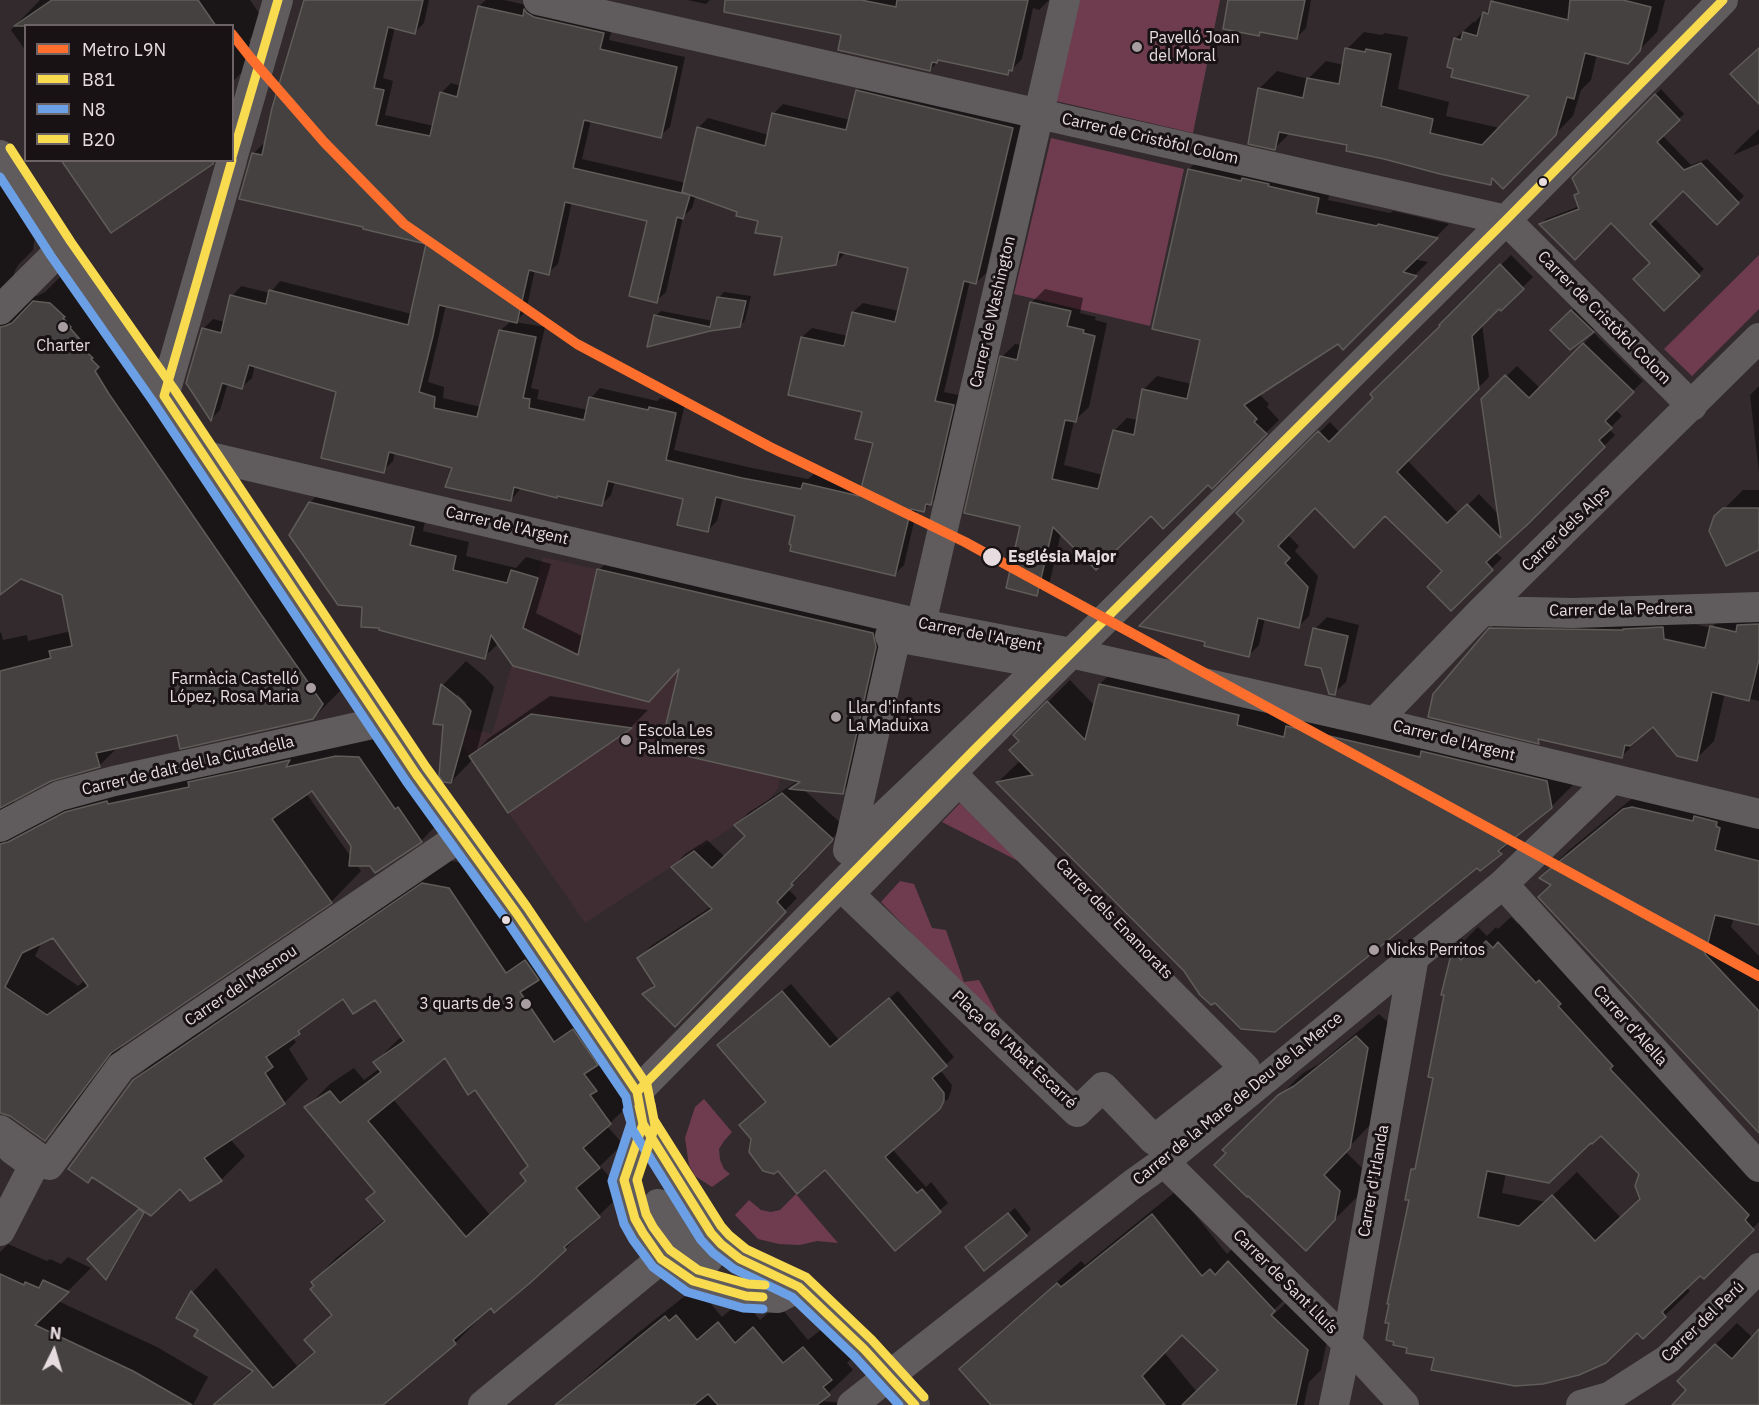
<!DOCTYPE html>
<meta charset="utf-8">
<style>
body{margin:0}
#map{position:relative;width:1759px;height:1405px;overflow:hidden;background:#322a2c;font-family:"IBM Plex Sans",sans-serif}
canvas{display:block}
.legend{position:absolute;left:24px;top:24px;width:210px;height:138px;box-sizing:border-box;background:#181214;border:2px solid #6b6366;margin:0;padding:8px 10px;list-style:none;font-size:18px;color:#e7dde0}
.legend li{display:flex;align-items:center;gap:12px;height:30px}
.legend b{width:30px;border:2px solid #6b6366}
.north{position:absolute;left:24px;top:1321px;width:60px;height:60px;-webkit-text-stroke:4px #181214;paint-order:stroke;rotate:5deg;font-size:16px;font-weight:700;line-height:24px;text-align:center;color:#e7dde0}
.north::after{content:'';display:block;margin:auto;width:21px;height:27px;background:#e7dde0;clip-path:polygon(50% 0,100% 100%,50% 72%,0 100%)}
</style>
<div id="map">
<canvas width="1759" height="1405"></canvas>
<ul class="legend">
<li><b style="height:8px;background:#fe6f2d"></b>Metro L9N</li>
<li><b style="height:8px;background:#f9db4f"></b>B81</li>
<li><b style="height:8px;background:#6ca0e6"></b>N8</li>
<li><b style="height:8px;background:#f9db4f"></b>B20</li>
</ul>
<div class="north">N</div>
</div>
<script>
const g = document.querySelector('canvas').getContext('2d');
g.lineJoin = 'round';
function paint(path, color) { g.fillStyle = color; g.fill(path, 'evenodd'); }
const toPath = rows => new Path2D(rows.map(r => 'M' + r).join(''));
function stroke(path, color, width, dash) { g.strokeStyle = color; g.lineWidth = width; g.lineCap = dash ? 'butt' : 'round'; g.setLineDash(dash || []); g.stroke(path); }
function label(font, color, halo, rows, align = 'center') {
  g.font = font + ' "IBM Plex Sans",sans-serif'; g.lineWidth = 6; g.setLineDash([]); g.textBaseline = 'middle'; g.strokeStyle = halo; g.fillStyle = color; for (const [text, x, y, turn = 0] of rows) {
    g.save(); g.translate(x, y); g.rotate((+turn || 0) * Math.PI / 180); g.textAlign = isNaN(turn) ? turn : align; if (halo) g.strokeText(text, 0, 0); g.fillText(text, 0, 0); g.restore();
  }
}
const built = toPath([
 [543,557,815,619,778,788,765,806,585,923,462,745,467,728,492,734]
]);
const green = toPath([
 [1080,0,1220,0,1193,133,1056,101],
 [1051,138,1184,169,1150,326,1014,294],
 [1759,255,1759,309,1692,376,1664,349],
 [960,803,1024,864,942,822],
 [900,881,914,884,932,928,946,930,964,982,979,980,1005,1029,881,902],
 [704,1099,732,1132,724,1141,719,1149,720,1160,724,1169,730,1174,712,1187,695,1176,689,1165,685,1138,695,1107],
 [796,1194,838,1243,817,1241,800,1245,779,1244,758,1239,735,1215,749,1200,761,1210,771,1212,780,1210]
]);
const shadow = toPath([
 [40,0,250,0,266,23,249,40,259,56,232,82,232,26,26,26,26,51,11,30],
 [305,0,429,0,424,23,415,32,395,27,383,78,393,81,385,115,434,126,441,93,451,83,461,86,479,6,486,0,504,0,613,25,609,40,685,57,670,127,660,136,591,120,582,159,686,183,698,128,708,118,769,135,774,113,783,104,850,120,857,91,867,81,1022,119,986,273,976,283,970,281,944,392,963,396,940,494,924,510,917,509,904,565,895,574,797,515,723,497,717,521,708,530,685,498,615,481,611,495,602,504,521,488,511,500,454,467,395,452,393,461,383,471,338,391,255,365,252,378,242,387,228,383,220,410,211,419,203,329,213,319,225,322,232,296,241,286,270,293,280,281,412,314,428,243,365,226,253,154,263,144,266,145],
 [696,195,759,220,784,236,835,264,846,252,910,267,899,311,863,303,853,312,848,336,812,328,802,337,864,411,874,442,863,486,814,474,808,479,752,468,674,450,685,404,660,398,657,401,600,388,591,398,588,410,537,399,539,390,531,388,545,327,515,322,526,311,535,270,548,273,558,264,572,202,648,220,656,301,666,292,683,217,692,208],
 [446,305,512,320,500,331,481,407,443,398,444,387,428,382],
 [687,0,710,0,706,4],
 [771,0,1049,0,1039,10,1033,8,1022,59,1008,73,940,59,930,70,842,34],
 [1230,0,1311,0,1306,28,1297,37,1262,31,1258,35],
 [1494,0,1665,0,1657,32,1628,62,1597,54,1591,80,1581,90,1573,116,1503,187,1495,179,1490,183,1348,144,1290,133,1275,148,1260,88,1277,71,1308,79,1326,61,1344,65,1347,49,1364,32,1382,35,1385,33,1408,37,1398,89,1449,102,1446,116,1500,128,1532,95,1455,39,1473,22,1475,22,1481,15,1484,16],
 [1661,89,1684,114,1662,135,1691,165,1707,159,1744,196,1717,223,1683,189,1654,218,1704,269,1664,308,1652,263,1611,221,1541,224,1546,219,1580,206,1576,195,1579,192,1574,178],
 [1759,129,1759,144,1733,155,1741,146],
 [1203,156,1332,185,1328,200,1390,213,1393,211,1449,224,1414,259,1428,262,1343,347,1338,342,1259,394,1269,404,1267,407,1279,420,1212,486,1208,483,1151,514,1061,533,1050,581,1036,594,1021,524,1002,357,1015,344,1022,345,1031,303,1045,289,1083,298,1080,313,1096,317,1095,320,1107,323,1089,407,1074,421,1064,465,1103,475,1114,431,1127,418,1138,420,1143,390,1157,376,1192,384,1202,339,1153,328,1189,169],
 [0,160,38,215,33,250,18,265,14,273,13,283,27,297,37,296,45,292,66,271,344,687,313,718,178,733,118,747,99,766,51,779,14,799,15,805,368,726,451,810,421,841,371,864,357,865,361,871,331,902,126,1041,76,1108,45,1139,11,1115,0,1112,0,633,1,632,3,640,27,635,28,641,71,631,63,594,21,577,0,585],
 [313,789,352,846,351,857,306,793],
 [54,936,85,980,78,986,35,956,42,942],
 [1511,255,1533,277,1501,309,1499,307,1482,324,1489,377,1407,460,1459,514,1479,494,1499,515,1483,399,1517,366,1540,388,1594,333,1643,381,1615,409,1622,416,1609,429,1615,435,1526,524,1495,552,1502,558,1451,609,1444,571,1386,514,1315,506,1288,535,1299,546,1295,551,1318,576,1309,616,1299,626,1265,618,1259,645,1249,655,1246,521,1238,513,1330,422,1340,433,1376,398,1441,325],
 [724,292,751,296,745,320,740,326,709,330,655,316,661,311,713,321,719,298],
 [1578,305,1598,326,1593,331,1552,330],
 [1759,386,1759,473,1750,395],
 [324,488,427,513,423,531,469,542,466,556,516,568,526,557,551,564,536,613,584,637,599,570,613,556,887,619,857,778,842,792,803,789,844,826,802,870,804,872,788,889,797,898,675,1025,645,994,655,983,639,958,651,946,712,906,673,867,685,854,707,840,725,857,746,836,736,825,748,813,799,780,681,666,663,686,499,643,484,657,364,605,310,503],
 [1743,490,1759,490,1759,549,1716,517],
 [1759,607,1759,701,1725,693,1714,741,1696,759,1653,725,1641,735,1640,738,1622,756,1542,738,1538,742,1490,629,1509,611,1682,621,1711,628,1730,608],
 [1327,617,1359,625,1346,682,1334,693,1315,629],
 [466,661,484,676,494,687,477,750,489,738,550,696,648,710,631,727,509,811,473,759,451,782,445,724,435,722,443,685],
 [457,694,467,703,465,705,457,698],
 [1122,662,1574,784,1551,807,1480,869,1477,866,1185,970,998,782,1021,760,1021,741,1015,735,1070,680,1095,706,1100,684],
 [1651,783,1759,828,1759,923,1734,917,1731,927,1759,956,1759,1131,1552,884,1542,877,1568,851],
 [447,860,473,865,598,1007,620,1040,609,1052,634,1100,607,1126,623,1144,600,1166,623,1192,565,1249,491,1306,477,1318,478,1320,455,1343,374,1405,212,1405,253,1369,200,1330,178,1317,193,1292,216,1268,297,1366,315,1351,306,1340,333,1313,313,1282,336,1258,385,1219,376,1192,306,1108,330,1084,354,1068,364,1080,380,1068,375,1062,402,1036,376,998,344,997,314,1018,292,1037,296,1042,289,1049,308,1079,284,1103,230,1139,245,1156,221,1180,190,1199,180,1187,146,1211,111,1273,106,1278,89,1259,142,1208,134,1081,159,1056],
 [445,1056,476,1088,529,1165,528,1180,490,1215,393,1099],
 [1511,917,1518,924,1524,918,1759,1174,1759,1222,1704,1277,1700,1274,1686,1287,1690,1291,1643,1337,1637,1331,1436,1356,1411,1199,1413,1169,1417,1165,1434,1077,1445,994,1443,994,1453,952,1478,927,1487,936,1496,927,1498,929],
 [1601,1134,1641,1173,1641,1198,1621,1218,1577,1172,1546,1202,1502,1193,1506,1173],
 [791,984,839,1040,898,991,954,1057,940,1070,952,1085,951,1091,948,1099,892,1149,926,1187,931,1182,948,1203,895,1249,767,1101,727,1037],
 [1379,1014,1391,1025,1372,1123,1345,1151,1362,1168,1358,1196,1328,1226,1228,1153,1247,1127,1303,1073,1319,1064],
 [1176,1191,1227,1254,1234,1247,1298,1286,1265,1319,1267,1321,1296,1293,1330,1326,1321,1370,1309,1382,1304,1405,1231,1405,1241,1356,1182,1333,1164,1352,1201,1397,1194,1405,993,1405,961,1369,984,1346,1081,1261,1085,1265],
 [1015,1208,1031,1229,1026,1235,973,1242],
 [8,1244,47,1261,50,1259,61,1264,68,1257,91,1268,58,1301,157,1347,208,1377,193,1405,0,1405,0,1252],
 [690,1292,694,1298,701,1292,722,1317,743,1299,760,1320,778,1304,808,1340,828,1324,855,1355,847,1363,853,1370,820,1401,871,1405,563,1405,563,1401,588,1376,638,1333],
 [1737,1323,1753,1338,1759,1331,1759,1405,1674,1405,1689,1390,1679,1381]
]);
const building = toPath([
 [52,0,198,0,216,26,14,26,52,0],
 [304,0,423,0,415,34,388,27,374,88,384,90,376,125,430,136,440,92,457,97,478,6,523,16,524,9,527,13,534,17,604,33,600,49,677,67,661,138,584,120,573,168,690,195,683,219,677,217,657,303,629,296,647,221,565,202,549,275,529,270,517,323,439,305,433,336,419,392,435,397,434,408,477,417,499,330,536,337,523,398,530,399,529,408,584,420,589,397,648,410,649,407,676,413,666,460,742,478,801,489,803,483,859,496,873,443,855,439,862,412,788,395,801,337,844,346,852,312,895,322,908,268,839,252,836,265,774,275,782,237,755,233,758,221,736,216,737,212,682,192,697,127,765,146,772,113,846,130,856,90,1013,128,976,284,964,281,935,401,954,405,931,505,926,504,924,512,911,509,895,576,790,551,791,545,789,544,795,516,716,497,708,532,677,525,683,499,608,481,602,506,557,496,557,498,514,487,511,501,445,487,452,468,389,452,384,473,321,458,336,392,249,365,242,389,222,383,211,421,186,383,202,328,221,333,230,295,266,304,269,290,408,325,426,244,363,229,363,227,239,199,252,153,262,155,272,108,304,0],
 [725,0,861,0,896,7,897,0,1028,0,1012,71,1009,70,1008,75,938,60,937,63,932,62,930,71,838,50,841,35,724,12,725,0],
 [1228,0,1305,0,1297,39,1260,32,1259,36,1223,29,1228,0],
 [1570,0,1623,0,1651,7,1640,51,1628,64,1585,53,1574,99,1567,97,1556,135,1503,189,1492,178,1491,185,1440,174,1384,159,1346,151,1347,145,1279,132,1275,150,1248,144,1258,88,1303,98,1307,78,1339,84,1345,48,1365,52,1366,49,1391,54,1381,106,1433,119,1430,133,1482,145,1529,96,1451,77,1453,69,1447,67,1454,38,1461,40,1463,32,1477,36,1483,12,1488,14,1491,1,1568,20,1570,0],
 [1759,48,1759,104,1730,74,1759,48],
 [1655,94,1680,120,1657,142,1684,170,1701,163,1739,203,1717,225,1683,191,1650,224,1700,276,1664,311,1633,279,1650,263,1611,223,1575,260,1539,224,1579,209,1574,195,1579,193,1572,178,1655,94],
 [61,160,214,160,213,164,111,233,61,160],
 [1188,169,1241,181,1242,178,1269,184,1268,186,1319,198,1316,213,1377,226,1378,224,1438,238,1403,272,1417,276,1343,350,1338,344,1244,405,1257,419,1254,422,1267,434,1212,489,1208,485,1163,529,1151,516,1096,570,1053,527,1037,596,1006,588,1020,526,964,513,1000,356,1017,360,1030,302,1071,311,1067,326,1084,330,1083,333,1095,336,1076,422,1065,420,1052,479,1098,489,1113,430,1134,435,1142,389,1187,399,1200,340,1152,329,1188,169],
 [1500,264,1524,289,1501,311,1499,309,1472,336,1479,389,1397,472,1447,523,1467,504,1501,538,1481,399,1505,375,1529,398,1583,343,1634,392,1605,421,1612,428,1599,440,1605,447,1527,525,1486,562,1493,570,1451,611,1427,587,1442,571,1385,516,1354,548,1315,508,1278,546,1290,558,1285,563,1308,587,1299,628,1258,618,1249,657,1204,646,1205,642,1139,626,1244,521,1236,513,1318,431,1329,442,1373,398,1370,394,1440,326,1439,325,1500,264],
 [717,297,746,301,740,327,710,331,647,347,654,315,710,327,717,297],
 [33,301,50,303,65,317,63,318,71,327,70,328,84,344,81,347,93,358,91,359,99,367,95,371,109,394,323,704,313,719,180,749,177,735,96,753,100,767,51,781,0,808,0,671,51,658,49,651,72,646,62,595,21,579,0,595,0,327,5,326,12,323,33,301],
 [1571,310,1594,332,1570,350,1550,330,1571,310],
 [309,502,414,527,410,545,456,556,453,570,507,583,511,570,538,578,523,628,578,655,597,569,873,633,876,647,843,794,789,789,800,782,660,750,679,669,649,702,513,666,491,635,485,659,379,630,379,628,361,627,362,607,338,605,289,535,309,502],
 [1723,508,1759,508,1759,550,1726,566,1709,531,1714,516,1723,508],
 [1759,624,1759,659,1749,701,1712,692,1697,761,1677,756,1653,727,1630,746,1625,745,1622,758,1538,739,1539,744,1428,717,1433,694,1489,628,1623,630,1623,629,1663,627,1664,639,1705,648,1710,626,1736,632,1737,625,1759,624],
 [1313,628,1348,636,1335,695,1329,694,1321,668,1305,665,1313,628],
 [441,684,460,699,471,711,451,783,443,782,439,776,443,725,433,724,441,684],
 [1099,684,1239,715,1237,725,1284,737,1286,726,1420,757,1421,751,1547,781,1552,808,1498,851,1502,854,1480,871,1477,868,1275,1032,1241,1029,1215,1003,1211,1005,1200,995,1184,971,996,782,1033,775,1009,750,1019,741,1013,735,1047,701,1085,740,1099,684],
 [531,714,632,728,508,813,469,756,531,714],
 [336,756,359,757,395,809,398,807,422,842,375,873,370,866,349,866,351,846,312,791,272,819,332,903,111,1053,45,1141,10,1116,0,1113,0,844,8,842,65,812,107,801,108,804,189,787,188,782,290,760,286,767,336,756],
 [53,938,88,986,47,1015,5,987,22,953,53,938],
 [782,793,833,839,832,841,791,884,793,885,777,902,786,912,675,1027,642,994,655,986,637,958,712,909,671,867,694,851,712,868,745,836,734,825,782,793],
 [1632,807,1693,821,1694,816,1717,822,1716,826,1720,828,1715,850,1759,861,1759,925,1715,915,1705,954,1759,1011,1759,1133,1538,897,1551,885,1539,878,1623,809,1632,807],
 [422,883,449,888,506,973,525,960,539,980,520,992,554,1042,573,1029,598,1065,584,1074,597,1091,590,1095,611,1124,583,1148,600,1168,576,1188,600,1217,564,1247,566,1250,530,1283,494,1313,491,1308,453,1340,456,1344,383,1405,213,1405,253,1371,194,1336,198,1330,176,1318,191,1291,273,1388,315,1352,304,1340,332,1315,310,1289,314,1286,311,1282,385,1221,366,1199,375,1192,304,1107,330,1091,340,1103,381,1072,373,1062,404,1041,375,1000,353,1014,343,999,298,1031,300,1034,266,1057,273,1067,265,1073,285,1104,204,1158,222,1181,190,1201,180,1189,151,1216,92,1177,88,1183,68,1169,133,1080,422,883],
 [445,1058,468,1095,475,1090,528,1166,520,1173,526,1181,466,1237,368,1121,445,1058],
 [1486,941,1493,948,1498,942,1536,983,1539,980,1561,1004,1558,1006,1613,1066,1610,1069,1749,1215,1745,1220,1754,1230,1704,1279,1700,1276,1662,1312,1666,1317,1643,1339,1637,1333,1606,1363,1579,1375,1543,1384,1515,1386,1431,1370,1434,1358,1406,1353,1407,1348,1393,1345,1394,1342,1386,1340,1389,1323,1385,1323,1389,1304,1387,1304,1409,1200,1405,1200,1411,1169,1415,1169,1433,1078,1428,1077,1444,995,1441,995,1452,951,1461,960,1471,950,1473,953,1486,941],
 [1601,1136,1639,1174,1635,1186,1640,1199,1595,1241,1552,1195,1519,1226,1478,1217,1487,1171,1549,1183,1591,1143,1592,1144,1601,1136],
 [782,991,830,1047,889,998,947,1066,932,1078,944,1093,944,1101,940,1109,885,1157,917,1193,922,1189,941,1212,895,1251,825,1170,797,1194,778,1171,774,1174,763,1171,749,1152,751,1139,739,1125,766,1102,717,1045,782,991],
 [1356,1036,1368,1048,1350,1148,1324,1175,1340,1191,1335,1220,1306,1251,1248,1196,1247,1197,1214,1165,1226,1153,1222,1150,1278,1095,1294,1086,1356,1036],
 [139,1209,144,1213,106,1280,87,1259,139,1209],
 [1008,1213,1027,1236,984,1271,965,1247,1008,1213],
 [1152,1214,1202,1276,1210,1269,1215,1275,1228,1261,1275,1311,1271,1315,1308,1350,1296,1405,1182,1405,1218,1370,1182,1335,1142,1376,1165,1405,991,1405,959,1369,1057,1283,1061,1287,1152,1214],
 [0,1274,24,1285,25,1282,39,1288,43,1280,69,1292,35,1325,133,1371,192,1405,0,1405,0,1274],
 [676,1315,697,1340,718,1322,735,1343,753,1327,783,1363,803,1347,832,1380,823,1387,830,1395,817,1405,718,1405,708,1394,694,1405,555,1405,665,1316,669,1321,676,1315],
 [1759,1329,1759,1405,1672,1405,1686,1390,1677,1381,1715,1344,1732,1359,1759,1329]
]);
const minor = toPath([
 [538,0,1506,220,1692,406],
 [0,155,61,249,164,396,202,455,416,774,517,914,637,1092,643,1124,711,1233,721,1244,740,1259,799,1287,864,1349,915,1405],
 [232,159,278,0],
 [0,310,61,249],
 [164,396,232,160],
 [202,455,921,624,1071,653,1375,722,1759,814],
 [1482,611,1573,613,1759,607],
 [921,624,1065,0],
 [890,636,1044,664,848,850,894,645,890,636],
 [1375,722,1482,611,1759,338],
 [959,781,1245,1068,1154,1140,1103,1087,1077,1112,849,894,959,781],
 [0,827,59,796,114,781,381,722],
 [1503,884,1759,1167],
 [637,1092,975,749,1506,220,1723,0],
 [643,1124,624,1180,635,1219,661,1259,693,1281,746,1296,778,1298,799,1287],
 [0,1130,49,1165,121,1067,461,836],
 [1164,1162,1347,1343,1404,1405],
 [658,1204,670,1206,682,1220,691,1233,705,1246,708,1251,708,1259,702,1264,696,1266,688,1265,677,1257,669,1248,659,1235,651,1219,652,1211,658,1204],
 [0,1231,34,1165,12,1149],
 [483,1405,661,1259],
 [852,1405,1133,1184,1164,1162,1503,884,1612,779],
 [1334,1405,1347,1343,1414,956],
 [1581,1405,1609,1397,1668,1359,1759,1268]
]);
const bus1 = toPath([
 [232,157,278,0],
 [232,160,164,396,416,774,517,914,637,1092,643,1124,711,1233,721,1244,740,1259,799,1287,864,1349,915,1405],
 [637,1092,975,749,1506,220,1723,0],
 [639,1106,643,1124,624,1180,635,1219,643,1233,661,1259,693,1281,746,1296,763,1297]
]);
const bus2 = toPath([
 [0,177,51,256,154,403,406,781,507,921,626,1097,632,1129,701,1240,713,1253,734,1269,792,1297,855,1357,899,1405],
 [627,1110,631,1123,612,1181,624,1224,633,1240,653,1267,687,1292,743,1308,763,1309]
]);
const bus3 = toPath([
 [10,148,71,242,174,389,426,767,527,907,647,1085,654,1120,721,1226,729,1235,746,1249,806,1277,872,1340,924,1397],
 [651,1104,655,1126,637,1180,646,1214,653,1227,670,1250,698,1270,748,1284,765,1285]
]);
const metro1 = toPath([
 [232,34,250,57,324,142,404,224,577,344,770,447,965,542,1759,976]
]);
const markers = [
 [1137,47,6,"#a89ea1"],
 [1543,182,5,"#e7dde0"],
 [63,327,6,"#a89ea1"],
 [992,557,10,"#e7dde0"],
 [311,688,6,"#a89ea1"],
 [836,717,6,"#a89ea1"],
 [626,740,6,"#a89ea1"],
 [506,920,5,"#e7dde0"],
 [1374,950,6,"#a89ea1"],
 [526,1004,6,"#a89ea1"]
];
const poiNames = [
 ["Pavelló Joan",1149,38],
 ["del Moral",1149,56],
 ["Charter",63,346,"center"],
 ["Farmàcia Castelló",299,679,"right"],
 ["López, Rosa Maria",299,697,"right"],
 ["Llar d'infants",848,708],
 ["La Maduixa",848,726],
 ["Escola Les",638,731],
 ["Palmeres",638,749],
 ["Nicks Perritos",1386,950],
 ["3 quarts de 3",514,1004,"right"]
];
const streetNames = [
 ["Carrer de Cristòfol Colom",1150,139,13],
 ["Carrer de Washington",993,312,-77],
 ["Carrer de Cristòfol Colom",1604,318,45],
 ["Carrer de l'Argent",507,526,13],
 ["Carrer dels Alps",1566,529,-44],
 ["Carrer de la Pedrera",1621,610,-1],
 ["Carrer de l'Argent",980,635,11],
 ["Carrer de l'Argent",1454,741,14],
 ["Carrer de dalt del la Ciutadella",188,766,-13],
 ["Carrer dels Enamorats",1114,919,46],
 ["Carrer del Masnou",241,986,-34],
 ["Carrer d'Alella",1630,1026,48],
 ["Plaça de l'Abat Escarré",1014,1050,43],
 ["Carrer de la Mare de Deu de la Merce",1238,1099,-39],
 ["Carrer d'Irlanda",1374,1181,-80],
 ["Carrer de Sant Lluís",1285,1282,45],
 ["Carrer del Perú",1703,1322,-44]
];
const stopNames = [
 ["Església Major",1008,557]
];
paint(built, '#402d33');
paint(green, '#6f3c4f');
paint(shadow, '#0007');
paint(building, '#444140');
stroke(building, '#5f5c5a', 1.5);
stroke(minor, '#605c5d', 30);
stroke(bus1, '#f9db4f', 9);
stroke(bus2, '#6ca0e6', 9);
stroke(bus3, '#f9db4f', 9);
stroke(metro1, '#fe6f2d', 10);
for (const [x, y, r, color] of markers) { const dot = new Path2D(); dot.arc(x, y, r, 0, 2 * Math.PI); g.fillStyle = color; g.fill(dot); stroke(dot, '#181214', 2); }
label('16px', '#e7dde0', '#181214', poiNames, 'left');
label('16px', '#e7dde0', '#181214', streetNames);
label('bold 16px', '#e7dde0', '#181214', stopNames, 'left');
</script>
